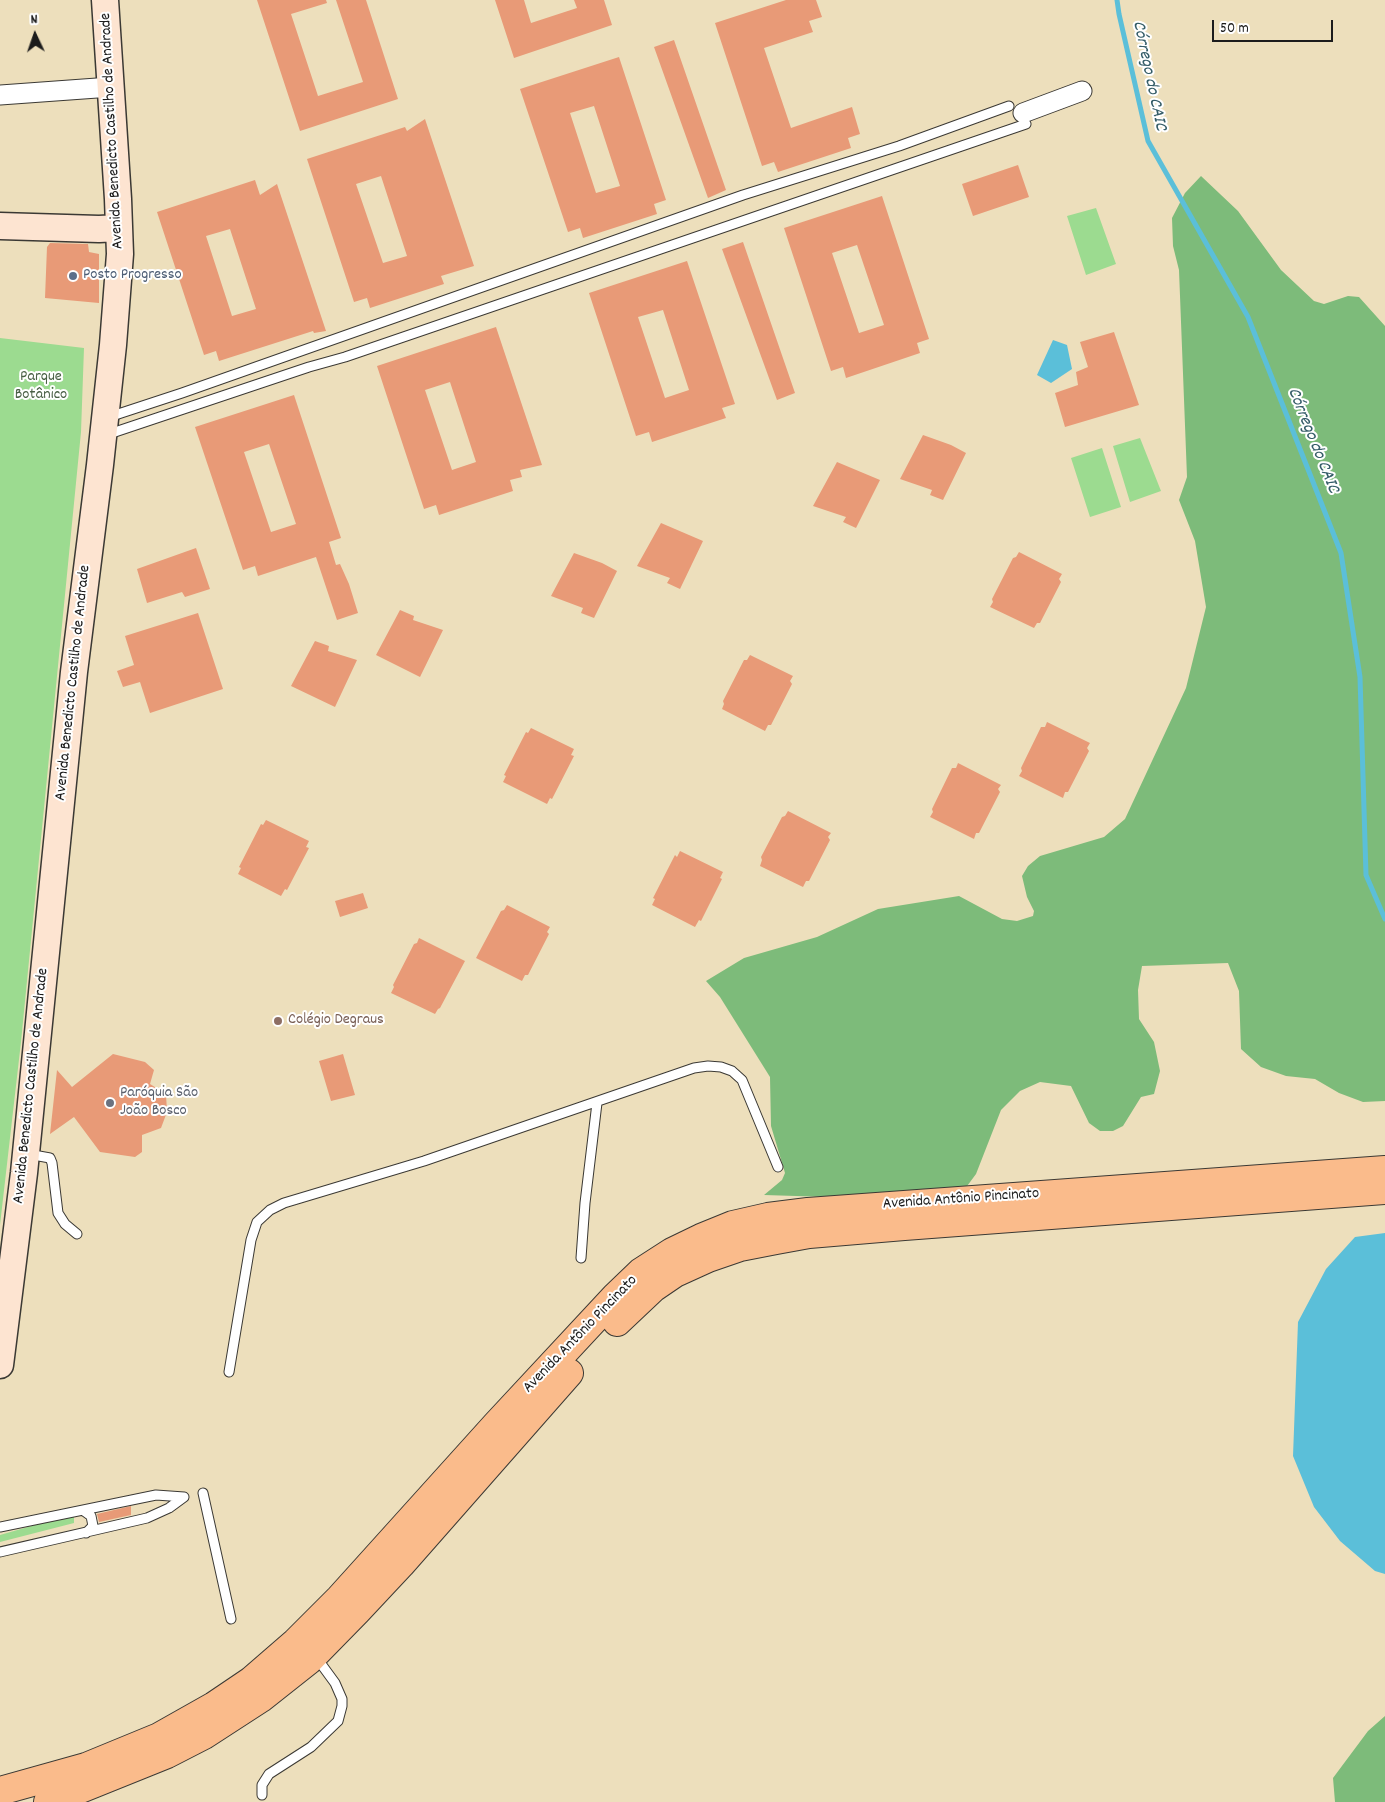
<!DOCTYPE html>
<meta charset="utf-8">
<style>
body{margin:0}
#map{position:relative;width:1385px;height:1802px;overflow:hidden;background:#eddfbc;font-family:Dekko,sans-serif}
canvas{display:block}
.north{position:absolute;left:10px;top:10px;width:50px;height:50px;-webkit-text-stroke:4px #fff;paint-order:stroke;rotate:357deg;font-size:14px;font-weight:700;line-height:20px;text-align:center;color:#1c1c1c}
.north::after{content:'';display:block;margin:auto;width:18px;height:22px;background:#1c1c1c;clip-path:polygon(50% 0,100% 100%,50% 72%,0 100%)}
.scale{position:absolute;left:1212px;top:20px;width:121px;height:22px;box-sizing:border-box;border:2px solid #1c1c1c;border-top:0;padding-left:6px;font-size:15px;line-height:18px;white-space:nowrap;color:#1c1c1c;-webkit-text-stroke:4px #fff;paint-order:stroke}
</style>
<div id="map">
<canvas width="1385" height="1802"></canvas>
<div class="north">N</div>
<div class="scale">50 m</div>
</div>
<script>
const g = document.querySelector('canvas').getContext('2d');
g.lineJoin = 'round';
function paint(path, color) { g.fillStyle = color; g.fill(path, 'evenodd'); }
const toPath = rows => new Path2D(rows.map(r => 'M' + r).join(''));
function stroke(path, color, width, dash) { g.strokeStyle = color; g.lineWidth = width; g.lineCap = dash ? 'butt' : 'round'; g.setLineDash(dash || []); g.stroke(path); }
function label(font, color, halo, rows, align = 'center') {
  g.font = font + ' Dekko,sans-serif'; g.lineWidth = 4; g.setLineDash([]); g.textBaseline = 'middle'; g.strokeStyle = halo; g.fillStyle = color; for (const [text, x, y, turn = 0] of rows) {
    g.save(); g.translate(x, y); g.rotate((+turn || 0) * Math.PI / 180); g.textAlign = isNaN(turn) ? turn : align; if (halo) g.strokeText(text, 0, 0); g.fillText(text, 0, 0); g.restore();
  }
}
const green = toPath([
 [1096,208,1116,264,1086,275,1067,216],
 [0,338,84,348,81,432,21,1042,0,1225],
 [1140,438,1161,491,1130,502,1113,446],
 [1102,448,1121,507,1090,517,1071,458],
 [66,1516,74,1517,74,1523,0,1542,0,1535]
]);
const forest = toPath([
 [1201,176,1238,211,1281,270,1314,301,1324,304,1348,296,1359,297,1385,326,1385,1101,1363,1102,1339,1093,1315,1079,1286,1076,1261,1067,1241,1049,1239,991,1228,963,1142,966,1138,990,1139,1019,1154,1042,1160,1071,1154,1094,1141,1097,1123,1126,1113,1131,1100,1131,1089,1123,1071,1086,1040,1082,1020,1091,1001,1110,976,1174,956,1201,764,1195,782,1180,785,1173,771,1126,770,1077,720,997,706,981,744,958,817,937,878,909,959,896,1002,919,1017,921,1033,916,1034,911,1027,897,1022,876,1028,866,1040,856,1104,837,1125,819,1186,688,1206,607,1195,541,1179,500,1187,477,1179,270,1173,246,1172,218,1185,193],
 [1385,1716,1385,1802,1335,1802,1333,1778,1368,1731]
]);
const water = toPath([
 [1053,340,1067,345,1072,369,1051,383,1037,375],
 [1385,1233,1385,1574,1375,1571,1340,1541,1314,1507,1293,1456,1298,1322,1326,1269,1355,1237]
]);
const stream = toPath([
 [1117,0,1119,14,1148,141,1248,317,1341,553,1360,677,1366,875,1385,919]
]);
const building = toPath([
 [257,0,326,0,327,3,291,14,318,96,363,82,336,0,366,0,398,99,300,131],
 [495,0,524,0,531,23,577,8,574,0,604,0,612,25,514,58],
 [786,0,816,0,822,17,809,21,813,32,764,48,791,128,852,107,860,134,848,138,851,148,778,172,774,162,762,166,715,23],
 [674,40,726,190,708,198,654,47],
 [619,57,666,200,654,204,657,214,583,238,580,228,568,232,520,89],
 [594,106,620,186,596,193,570,113],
 [425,119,474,266,441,276,444,284,370,308,367,298,354,302,307,159,405,127,407,131],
 [381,176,407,256,383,263,356,184],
 [1018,165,1029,197,973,216,962,184],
 [255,180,260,195,277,184,326,331,314,333,313,331,219,361,216,351,204,355,157,212],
 [230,229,256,309,232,316,206,236],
 [882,196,929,339,917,343,920,353,846,378,843,367,831,371,784,228],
 [857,245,884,325,859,333,832,253],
 [743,242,795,393,777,400,722,249],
 [50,243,88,244,89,252,99,254,99,303,45,298,47,247],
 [687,261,735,404,722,408,726,418,652,442,649,432,636,436,589,293],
 [663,310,689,390,665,398,638,317],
 [496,327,542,465,520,470,522,477,510,480,513,491,439,515,436,505,424,509,377,366],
 [450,382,476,462,452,470,425,390],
 [1114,332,1139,405,1065,427,1055,393,1078,385,1076,372,1088,367,1080,342],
 [294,395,341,538,329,542,336,565,340,564,349,584,358,613,337,620,316,557,258,576,255,566,243,570,195,427],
 [269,444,296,524,271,532,244,452],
 [923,435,951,445,966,453,943,500,930,495,932,490,900,479],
 [837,462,880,480,856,528,843,522,846,517,813,506],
 [661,523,703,541,680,589,667,583,670,578,637,566],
 [196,548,210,589,185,597,182,592,147,603,137,569],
 [1019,552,1062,574,1059,579,1061,582,1040,623,1037,623,1034,628,990,607,993,602,992,599,1013,558,1016,557],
 [574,553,602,563,617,571,594,618,581,613,583,608,551,596],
 [400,610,414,616,413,620,443,630,420,677,376,655],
 [198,613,223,689,150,713,140,682,123,687,117,671,134,665,125,636],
 [315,641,329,646,328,651,357,660,335,707,291,686],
 [750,655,793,676,790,681,792,684,771,725,768,725,765,731,722,709,724,704,723,701,744,660,747,660],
 [1047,722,1090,743,1087,748,1089,751,1068,792,1065,792,1063,798,1019,776,1022,771,1021,768,1041,727,1045,727],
 [531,728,574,749,571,755,574,756,552,799,550,798,547,804,503,782,506,776,504,775,526,732,528,733],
 [958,763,1001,785,998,789,1000,792,979,833,976,833,974,839,930,817,933,812,932,809,952,768,956,768],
 [788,811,831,833,828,837,830,840,809,881,806,881,803,887,760,866,762,860,761,857,782,817,785,816],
 [266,820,309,841,306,847,309,848,287,890,285,889,281,896,238,874,241,868,239,867,261,824,263,825],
 [680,851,723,872,720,878,722,879,701,921,699,920,695,927,652,905,655,899,653,898,675,855,677,857],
 [363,893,368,908,340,917,335,901],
 [507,905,550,927,547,932,549,934,528,975,525,975,522,981,476,958,501,911,504,910],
 [419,938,465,961,440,1008,438,1009,435,1014,391,993,394,987,393,985,414,944,417,943],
 [113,1054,145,1062,154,1070,150,1084,166,1094,167,1112,161,1128,142,1135,142,1152,135,1157,100,1152,74,1117,50,1134,57,1070,72,1087],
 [343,1054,355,1095,331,1101,319,1061],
 [131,1506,131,1515,99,1522,97,1514]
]);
const lane = toPath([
 [109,417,182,393,743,195,899,146,1009,106],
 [106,435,309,367,345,357,1026,124],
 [28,1154,50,1158,52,1163,58,1213,65,1224,77,1234],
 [581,1258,585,1203,597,1103],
 [229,1372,251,1240,257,1222,270,1210,284,1203,424,1161,694,1068,708,1066,721,1067,732,1071,742,1080,778,1167],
 [203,1493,231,1619],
 [84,1511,91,1516,93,1526,86,1533],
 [0,1527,156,1495,184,1497],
 [0,1552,147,1518,169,1508,184,1497],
 [262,1795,262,1785,269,1774,311,1747,338,1721,342,1706,342,1699,335,1683,316,1657]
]);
const street = toPath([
 [0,95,111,87],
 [1023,113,1082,91]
]);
const secondary = toPath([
 [0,226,99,229,119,228],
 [0,1365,24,1173,74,672,100,465,113,345,120,254,118,199,105,0]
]);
const primary = toPath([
 [617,1322,653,1288,675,1273,708,1258,740,1247,776,1240,809,1234,904,1226,1385,1190],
 [0,1791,86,1767,159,1737,214,1706,251,1681,296,1642,340,1598,496,1425,616,1296,641,1272,672,1252,701,1238,733,1225,768,1217,808,1212,1385,1170],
 [48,1802,167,1754,204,1735,261,1698,309,1660,357,1611,401,1564,569,1373]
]);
const markers = [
 [73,276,5,"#5c6f8a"],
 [278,1021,5,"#8d6e63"],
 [110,1103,5,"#6b7280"]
];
const streetNames = [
 ["Avenida Benedicto Castilho de Andrade",113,131,-93],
 ["Avenida Benedicto Castilho de Andrade",74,683,-84],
 ["Avenida Benedicto Castilho de Andrade",32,1086,-84],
 ["Avenida Antônio Pincinato",961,1200,-4],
 ["Avenida Antônio Pincinato",581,1335,-46]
];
const serviceNames = [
 ["Posto Progresso",83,276]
];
const parkNames = [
 ["Parque",41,378],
 ["Botânico",41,396]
];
const educationNames = [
 ["Colégio Degraus",288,1021]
];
const worshipNames = [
 ["Paróquia São",120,1094],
 ["João Bosco",120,1112]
];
const waterNames = [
 ["Córrego do CAIC",1148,76,78],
 ["Córrego do CAIC",1312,441,68]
];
paint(green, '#9cdb90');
paint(forest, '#7dbb7a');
paint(water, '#5bbfd9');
stroke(stream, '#5bbfd9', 5);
paint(building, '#e89a77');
stroke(lane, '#3b3934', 11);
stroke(street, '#3b3934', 21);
stroke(secondary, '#3b3934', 29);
stroke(primary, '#3b3934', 30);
stroke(lane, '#fff', 9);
stroke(street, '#fff', 19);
stroke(secondary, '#fde4d1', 26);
stroke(primary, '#fabb8b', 28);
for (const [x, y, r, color] of markers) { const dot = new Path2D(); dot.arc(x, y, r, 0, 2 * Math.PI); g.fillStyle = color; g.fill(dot); stroke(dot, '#fff', 2); }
label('16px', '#1c1c1c', '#fff', streetNames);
label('16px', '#4e5e75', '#fff', serviceNames, 'left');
label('16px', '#495f45', '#fff', parkNames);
label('16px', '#785e54', '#fff', educationNames, 'left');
label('16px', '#5b616d', '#fff', worshipNames, 'left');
label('italic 18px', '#355d68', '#fff', waterNames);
</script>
